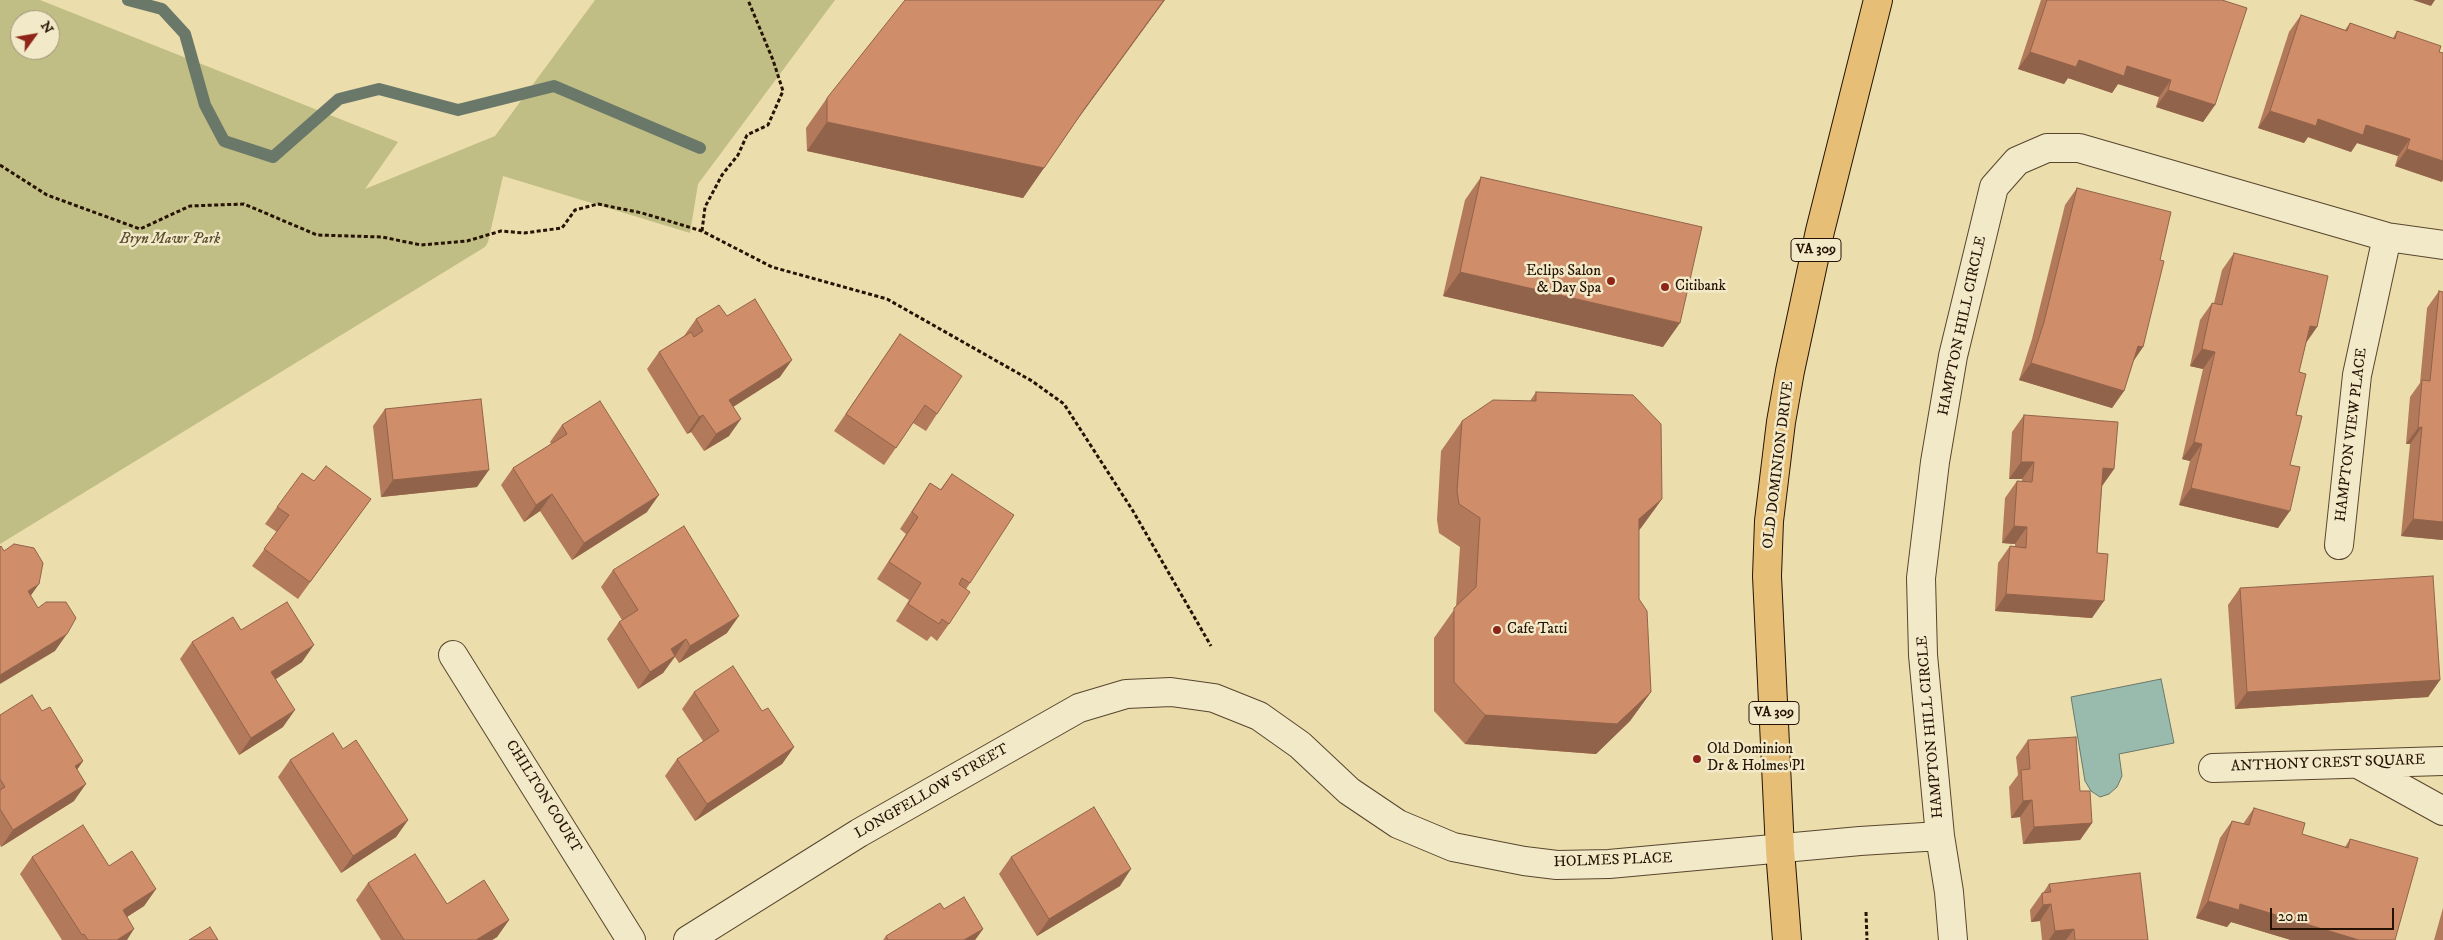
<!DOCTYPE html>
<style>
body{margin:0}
#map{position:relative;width:2443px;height:940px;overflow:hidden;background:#ebddac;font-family:"IM FELL DW Pica",serif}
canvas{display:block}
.north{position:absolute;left:10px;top:10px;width:50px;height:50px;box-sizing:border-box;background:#f2e9c9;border:1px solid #a0937a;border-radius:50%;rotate:58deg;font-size:14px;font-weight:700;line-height:20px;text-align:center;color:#261303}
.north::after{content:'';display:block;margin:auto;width:18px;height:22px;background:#8f2418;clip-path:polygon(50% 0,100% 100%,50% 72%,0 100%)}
.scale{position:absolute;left:2270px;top:908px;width:124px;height:22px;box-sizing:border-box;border:2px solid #261303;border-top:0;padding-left:6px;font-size:15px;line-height:18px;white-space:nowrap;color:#261303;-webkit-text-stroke:4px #f2e9c9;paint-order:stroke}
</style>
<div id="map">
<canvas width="2443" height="940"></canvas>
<div class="north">N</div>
<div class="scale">20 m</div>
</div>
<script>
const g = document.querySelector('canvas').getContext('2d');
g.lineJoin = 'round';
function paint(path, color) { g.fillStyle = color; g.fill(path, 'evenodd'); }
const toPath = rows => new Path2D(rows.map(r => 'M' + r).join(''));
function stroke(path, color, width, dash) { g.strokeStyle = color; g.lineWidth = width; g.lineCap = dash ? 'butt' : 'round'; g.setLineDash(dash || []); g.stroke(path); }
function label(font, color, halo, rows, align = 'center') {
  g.font = font + ' "IM FELL DW Pica",serif'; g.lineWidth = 5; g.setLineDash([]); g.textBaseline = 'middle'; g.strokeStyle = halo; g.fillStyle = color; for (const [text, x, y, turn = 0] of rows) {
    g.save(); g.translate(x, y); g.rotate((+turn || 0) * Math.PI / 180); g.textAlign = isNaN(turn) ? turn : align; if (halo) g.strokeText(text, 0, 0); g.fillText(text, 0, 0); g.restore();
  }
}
const green = toPath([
 [0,0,40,0,398,142,365,189,495,136,595,0,835,0,698,184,690,233,503,176,488,242,485,247,0,544],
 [20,20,50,20,50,50,20,50]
]);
const water = toPath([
 [2161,679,2174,743,2119,754,2122,776,2117,787,2109,794,2100,797,2091,791,2085,781,2071,697,2161,679]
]);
const stream = toPath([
 [128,0,162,9,185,34,205,105,224,141,273,157,339,99,379,89,458,110,554,86,700,148]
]);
const path = toPath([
 [0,165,47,195,140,229,190,206,244,204,317,235,382,237,421,245,467,241,501,231,524,233,562,228,575,210,598,204,642,213,702,231,772,267,887,299,1032,381,1064,404,1133,511,1211,646],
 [702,231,705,207,722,175,738,155,747,135,768,125,783,91,773,60,748,0],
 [1866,912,1867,940]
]);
const minor = toPath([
 [2339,545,2357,375,2387,237],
 [453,655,631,940],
 [2358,764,2443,811],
 [2213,768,2443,761],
 [688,940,859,833,1079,708,1126,694,1171,692,1214,698,1259,716,1300,745,1349,791,1398,824,1453,847,1524,861,1557,865,1609,864,1860,841,1940,836],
 [1953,940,1949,892,1940,836,1923,655,1921,578,1935,462,1953,356,1994,187,2017,161,2047,148,2079,148,2387,237,2443,245]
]);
const major = toPath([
 [1787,940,1780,850,1767,576,1769,521,1781,422,1790,371,1820,231,1878,0]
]);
const wall = toPath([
 [2041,0,2222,0,2215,105,2203,122,2156,107,2159,97,2118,84,2112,93,2068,78,2064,84,2018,69],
 [2301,15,2345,30,2350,23,2393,38,2397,31,2439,52,2442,182,2395,166,2398,156,2357,143,2351,152,2308,137,2304,143,2258,128,2289,32],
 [827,98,1073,126,1023,198,807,151,806,128],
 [1481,177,1663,347,1443,296,1465,200],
 [2077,188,2160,260,2143,347,2133,362,2124,391,2112,408,2019,380,2032,339,2065,205],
 [2234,253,2317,327,2306,343,2299,372,2296,415,2290,465,2278,528,2179,505,2190,461,2182,459,2203,369,2190,366,2200,320,2212,303,2214,303,2222,270],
 [2439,291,2443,292,2443,540,2401,536,2410,444,2406,444,2410,397,2420,383,2427,308],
 [727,316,780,377,733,407,729,436,704,451,691,432,687,434,647,369,659,352,684,336,696,319],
 [900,334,937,414,926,431,913,423,884,465,834,431],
 [1536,392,1662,499,1639,530,1639,599,1651,692,1630,721,1596,754,1465,744,1434,711,1434,638,1456,607,1460,547,1439,533,1437,520,1441,451,1462,421,1530,401],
 [385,409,477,487,381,497,373,426],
 [2024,415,2114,469,2102,486,2092,618,1995,611,1998,563,2010,546,2015,547,2015,544,2002,543,2005,498,2017,481,2022,481,2022,479,2009,479,2012,432],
 [562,425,647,512,572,560,540,511,524,522,501,485,513,468,551,444,550,442],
 [952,474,970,583,966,589,949,624,937,641,931,636,927,641,896,621,909,600,877,579,906,534,900,529,930,483,940,490],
 [314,481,371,499,298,599,252,566,277,532,265,524,277,507],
 [613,570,727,633,679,663,675,657,663,673,638,689,607,639,619,622,622,620,601,587],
 [2240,588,2440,680,2428,697,2235,709,2228,605],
 [241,630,302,662,276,679,283,727,239,755,180,659,192,642],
 [694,692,762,711,794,747,782,764,695,821,665,776,677,759,703,741,682,709],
 [42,711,83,761,77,770,74,801,1,847,0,845,0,715],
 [2028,740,2080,791,2092,823,2080,840,2023,844,2020,817,2011,818,2009,787,2018,775,2016,757],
 [343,749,408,820,396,837,341,873,278,777,290,760],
 [2254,808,2302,834,2345,847,2350,839,2395,940,2291,940,2231,922,2227,927,2196,918,2220,838,2232,821,2243,824],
 [32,857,109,866,156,889,144,906,127,917,127,940,62,940,20,874],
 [1011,857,1120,886,1037,936,999,874],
 [368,883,447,904,509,920,497,937,492,940,381,940,356,900],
 [2049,884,2148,940,2042,940,2040,921,2031,922,2030,910,2042,893,2043,893],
 [2443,908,2443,940,2434,940],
 [944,909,983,929,975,940,883,940,886,936]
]);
const shadedWall = toPath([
 [1164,0,1165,0,1064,138,1085,108],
 [2413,0,2435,0,2431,6],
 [2030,52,2079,60,2127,66,2171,80,2159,97,2118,84,2112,93,2068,78,2064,84,2018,69],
 [2168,90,2215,105,2203,122,2156,107],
 [2270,111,2318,119,2366,125,2410,139,2398,156,2357,143,2351,152,2308,137,2304,143,2258,128],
 [827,122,1044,168,1023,198,807,151],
 [2407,149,2443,161,2443,180,2442,182,2395,166],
 [1460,272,1680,323,1663,347,1443,296],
 [2310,326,2317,327,2305,344],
 [2138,346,2143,347,2131,364],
 [2202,349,2215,352,2203,369,2190,366],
 [792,360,780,377,717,417,729,400],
 [2031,363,2124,391,2112,408,2019,380],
 [703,415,691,432,687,434,699,417],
 [741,419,729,436,704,451,716,434],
 [2422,427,2410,444,2406,444,2418,428],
 [2194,442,2202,444,2190,461,2182,459],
 [2021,462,2034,462,2022,479,2009,479],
 [2103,468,2114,469,2102,486,2091,485],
 [489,470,477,487,381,497,393,480],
 [2191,488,2290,511,2278,528,2179,505],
 [552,494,540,511,524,522,536,505],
 [659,495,647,512,572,560,584,543],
 [1662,499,1641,528,1619,549,1639,519],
 [2413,519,2443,522,2443,540,2401,536],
 [2014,526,2027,527,2015,544,2002,543],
 [39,584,27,601,28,591],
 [2006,594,2104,601,2092,618,1995,611],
 [739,616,727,633,679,663,690,646],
 [67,634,55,651,0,684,0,675],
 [686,639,675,656,671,649],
 [314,645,302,662,260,689,271,672],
 [675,656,663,673,638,689,650,672],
 [2440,680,2428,697,2235,709,2247,692],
 [1651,692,1630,721,1596,754,1465,744,1485,715],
 [295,710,283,727,239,755,251,738],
 [794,747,782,764,695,821,707,804],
 [83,761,71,778,75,766],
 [86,784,74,801,1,847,13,830],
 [2032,800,2020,817,2011,818,2023,801],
 [408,820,396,837,341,873,353,856],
 [2092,823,2080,840,2023,844,2034,827],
 [1131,869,1120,886,1037,936,1049,919],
 [156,889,144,906,111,927,123,910],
 [2208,901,2240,904,2359,940,2291,940,2231,922,2227,927,2196,918],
 [2051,904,2040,921,2031,922,2043,905],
 [509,920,497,937,492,940,476,940],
 [134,929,127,940,117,940],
 [983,929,975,940,964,940],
 [2074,929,2066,940,2049,940,2055,931]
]);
const building = toPath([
 [905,0,1164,0,1085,108,1044,168,827,122,827,98,905,0],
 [2047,0,2222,0,2247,8,2215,105,2168,90,2171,80,2127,66,2124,76,2079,60,2076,67,2030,52,2047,0],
 [2301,15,2347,31,2350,23,2395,39,2397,31,2441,46,2439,52,2443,53,2443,161,2407,149,2410,139,2366,125,2363,135,2318,119,2316,126,2270,111,2301,15],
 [1481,177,1702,227,1680,323,1460,272,1481,177],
 [2077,188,2171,212,2160,260,2164,261,2143,347,2138,346,2124,391,2031,363,2044,322,2077,188],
 [2234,253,2328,276,2317,327,2310,326,2299,372,2306,374,2296,415,2302,416,2290,465,2300,467,2290,511,2191,488,2202,444,2194,442,2215,352,2202,349,2212,303,2222,305,2234,253],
 [2439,291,2443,292,2443,522,2413,519,2422,427,2418,428,2422,380,2430,381,2439,291],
 [755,299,792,360,729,400,741,419,716,434,703,415,699,417,659,352,691,332,694,337,703,331,696,319,719,305,727,316,755,299],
 [900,334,962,376,937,414,925,405,896,448,846,414,900,334],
 [1536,392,1633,395,1661,424,1662,499,1639,519,1639,599,1647,611,1651,692,1617,724,1485,715,1454,682,1454,608,1476,587,1480,518,1459,504,1457,491,1462,421,1493,400,1536,401,1536,392],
 [481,399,489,470,393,480,385,409,481,399],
 [600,401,659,495,584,543,552,494,536,505,513,468,567,434,562,425,600,401],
 [2024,415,2118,422,2114,469,2103,468,2097,553,2108,554,2104,601,2006,594,2010,546,2026,548,2027,527,2014,526,2017,481,2032,482,2034,462,2021,462,2024,415],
 [326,466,371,499,310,582,264,549,289,515,277,507,302,473,314,481,326,466],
 [952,474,1014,515,970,583,962,578,959,584,970,592,949,624,942,619,939,624,908,604,921,583,889,562,918,517,912,512,930,483,941,490,952,474],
 [684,526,739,616,690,646,686,639,671,649,675,656,650,672,619,622,638,610,613,570,684,526],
 [14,544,34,548,43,563,39,584,28,591,38,608,46,602,66,602,76,618,67,634,0,675,0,547,1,546,4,551,14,544],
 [2433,576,2440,680,2247,692,2240,588,2433,576],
 [287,602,314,645,271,672,295,710,251,738,192,642,233,617,241,630,287,602],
 [733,666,762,711,768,708,794,747,707,804,677,759,719,731,694,692,733,666],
 [32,695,42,711,50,707,83,761,75,766,86,784,13,830,0,809,0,790,5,787,0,779,0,715,32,695],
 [333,733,343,749,356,740,408,820,353,856,290,760,333,733],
 [2076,737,2080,791,2090,791,2092,823,2034,827,2032,800,2023,801,2021,770,2030,769,2028,740,2076,737],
 [1094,807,1131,869,1049,919,1011,857,1094,807],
 [2254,808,2305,823,2302,834,2348,848,2350,839,2418,858,2395,940,2359,940,2240,904,2239,910,2208,901,2232,821,2249,825,2254,808],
 [83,825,109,866,132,851,156,889,123,910,134,929,117,940,88,940,84,934,82,935,32,857,83,825],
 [415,854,447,904,484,880,509,920,476,940,404,940,368,883,415,854],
 [2140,873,2148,940,2075,940,2074,929,2055,931,2051,904,2043,905,2042,893,2051,892,2049,884,2140,873],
 [964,897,983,929,964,940,888,940,886,936,940,903,944,909,964,897],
 [210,927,218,940,189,940,210,927]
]);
const markers = [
 [1611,281,5,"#8f2418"],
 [1665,287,5,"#8f2418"],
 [1497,630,5,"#8f2418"],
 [1697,759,5,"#8f2418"]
];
const shields = [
 [1816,250,50],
 [1774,713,50]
];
const shieldNames = [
 ["VA 309",1816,250],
 ["VA 309",1774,713]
];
const parkNames = [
 ["Bryn Mawr Park",170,240]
];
const poiNames = [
 ["Eclips Salon",1601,272,"right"],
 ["& Day Spa",1601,289,"right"],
 ["Citibank",1675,287],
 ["Cafe Tatti",1507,630],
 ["Old Dominion",1707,750],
 ["Dr & Holmes Pl",1707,767]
];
const streetNames = [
 ["HAMPTON HILL CIRCLE",1963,326,-78],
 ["HAMPTON VIEW PLACE",2352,435,-83],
 ["OLD DOMINION DRIVE",1779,465,-83],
 ["HAMPTON HILL CIRCLE",1931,727,-95],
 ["ANTHONY CREST SQUARE",2328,764,-2],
 ["LONGFELLOW STREET",932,792,-30],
 ["CHILTON COURT",543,797,58],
 ["HOLMES PLACE",1613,861,-2]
];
paint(green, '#c0be84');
paint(water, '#98bbae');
stroke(water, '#6a786a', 1);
stroke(stream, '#6a786a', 12);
stroke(minor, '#57462d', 30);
stroke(major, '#261303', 30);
stroke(path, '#261303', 3, [4, 2.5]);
stroke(minor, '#f2e9c9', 28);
stroke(major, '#e6be76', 28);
paint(wall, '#b2795b');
paint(shadedWall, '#91634a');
paint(building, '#cf8d6a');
stroke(building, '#91634a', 1);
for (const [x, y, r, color] of markers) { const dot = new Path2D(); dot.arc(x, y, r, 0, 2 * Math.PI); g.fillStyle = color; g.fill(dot); stroke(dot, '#f2e9c9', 2); }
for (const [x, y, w] of shields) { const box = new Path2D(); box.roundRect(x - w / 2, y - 11.5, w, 23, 4); g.fillStyle = '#f2e9c9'; g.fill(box); stroke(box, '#261303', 1); }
label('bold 14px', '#261303', null, shieldNames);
label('italic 15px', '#5c4f30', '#f2e9c9', parkNames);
label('15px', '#261303', '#f2e9c9', poiNames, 'left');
label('15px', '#261303', '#f2e9c9', streetNames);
</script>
